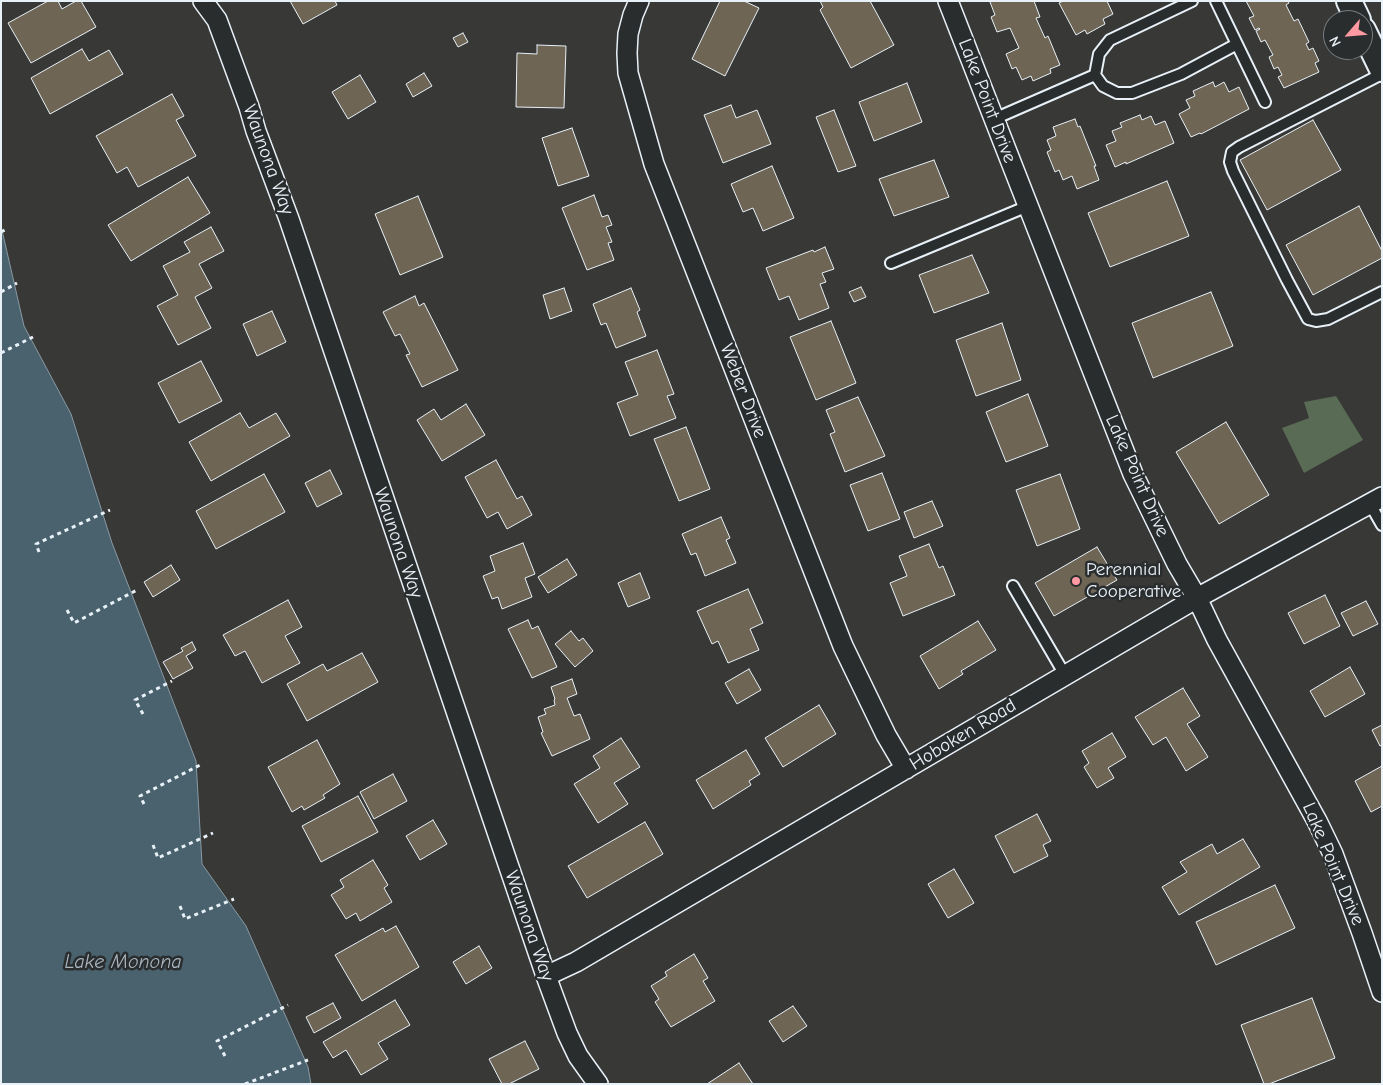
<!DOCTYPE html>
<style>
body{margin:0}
#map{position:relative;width:1383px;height:1085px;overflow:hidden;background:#383836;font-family:"Comic Neue",sans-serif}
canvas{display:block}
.frame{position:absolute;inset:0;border:2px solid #e8f1f8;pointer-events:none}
.north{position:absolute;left:1323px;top:10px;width:50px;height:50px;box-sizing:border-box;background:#2a2d2e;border:1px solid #767b7f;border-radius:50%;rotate:243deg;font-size:14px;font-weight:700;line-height:20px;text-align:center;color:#e8f1f8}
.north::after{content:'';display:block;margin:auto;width:18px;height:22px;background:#ff9aa2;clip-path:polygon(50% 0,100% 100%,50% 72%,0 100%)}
</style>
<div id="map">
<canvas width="1383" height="1085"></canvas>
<div class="frame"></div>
<div class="north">N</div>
</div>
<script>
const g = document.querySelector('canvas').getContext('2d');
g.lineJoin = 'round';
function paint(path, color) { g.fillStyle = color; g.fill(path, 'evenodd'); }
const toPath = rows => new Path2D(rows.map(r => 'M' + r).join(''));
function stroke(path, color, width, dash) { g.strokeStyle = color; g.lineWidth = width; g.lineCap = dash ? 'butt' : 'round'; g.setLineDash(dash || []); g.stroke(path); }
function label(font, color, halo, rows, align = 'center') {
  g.font = font + ' "Comic Neue",sans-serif'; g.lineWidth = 5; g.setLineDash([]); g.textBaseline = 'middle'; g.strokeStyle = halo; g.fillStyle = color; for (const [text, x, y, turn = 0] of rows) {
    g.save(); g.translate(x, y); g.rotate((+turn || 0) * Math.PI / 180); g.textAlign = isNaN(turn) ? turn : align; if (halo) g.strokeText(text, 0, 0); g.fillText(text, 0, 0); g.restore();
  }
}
const green = toPath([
 [1336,396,1363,440,1304,473,1282,428,1309,418,1304,402]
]);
const water = toPath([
 [1,226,24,326,71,414,112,543,196,761,202,864,246,926,308,1067,311,1084,1,1084,1,226]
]);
const building = toPath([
 [48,1,58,1,62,9,76,1,81,1,96,27,31,63,8,23,48,1],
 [290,1,335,1,337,5,303,24,290,1],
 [720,1,744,1,759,8,725,76,692,59,720,1],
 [820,1,870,1,894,45,851,68,820,10,823,7,820,1],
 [993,1,1034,1,1040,17,1036,18,1045,38,1048,36,1060,65,1050,69,1051,73,1033,81,1031,76,1022,80,1016,67,1012,69,1006,54,1019,48,1010,28,997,32,991,17,995,15,990,2,993,1],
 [1063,1,1107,1,1113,14,1103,19,1105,24,1087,34,1085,30,1076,35,1059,3,1063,1],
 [1246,1,1288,1,1289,3,1286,5,1294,21,1298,19,1309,42,1306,44,1309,50,1313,48,1319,61,1315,63,1319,72,1284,88,1278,77,1282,75,1278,67,1274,69,1269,57,1273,55,1265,40,1261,42,1256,31,1260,29,1259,28,1255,30,1249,18,1254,16,1246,1],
 [463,33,468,42,458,47,453,38,463,33],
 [537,45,566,46,564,108,516,107,517,53,537,54,537,45],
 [82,49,89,61,109,50,123,74,50,114,31,78,82,49],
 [424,73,432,86,413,97,406,84,424,73],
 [360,75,376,102,348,119,332,92,360,75],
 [1213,82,1215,87,1224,82,1229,92,1239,87,1249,109,1201,134,1200,133,1191,137,1179,114,1190,108,1186,100,1195,96,1193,91,1213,82],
 [907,83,922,122,874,141,859,102,907,83],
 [172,94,184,116,176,120,196,156,138,187,127,167,117,173,96,136,172,94],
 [731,105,736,118,757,110,771,144,723,163,704,115,731,105],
 [834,110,856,166,838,172,816,117,834,110],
 [1140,115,1142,120,1151,116,1155,125,1165,121,1174,143,1126,164,1126,162,1115,167,1106,145,1116,141,1112,131,1122,127,1120,123,1140,115],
 [1075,119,1078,127,1080,126,1096,166,1094,166,1099,180,1077,189,1072,176,1063,180,1059,170,1055,172,1047,152,1051,150,1047,140,1056,136,1053,127,1075,119],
 [1313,120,1341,170,1267,210,1240,160,1313,120],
 [572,128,589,176,558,186,542,138,572,128],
 [934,160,949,197,894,216,879,179,934,160],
 [772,166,794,218,763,231,753,208,743,212,731,184,772,166],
 [188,177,210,213,131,261,108,225,188,177],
 [1167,181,1189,236,1110,267,1088,213,1167,181],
 [594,195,602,217,608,215,612,225,606,227,612,242,608,243,614,260,587,270,562,208,594,195],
 [418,196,443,257,400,275,375,214,418,196],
 [1359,206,1382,251,1382,258,1313,295,1286,245,1359,206],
 [211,227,224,251,199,264,212,288,195,297,211,328,178,345,157,306,178,295,163,266,190,252,184,242,211,227],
 [825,247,834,269,822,273,826,282,820,284,829,308,799,320,789,296,779,300,766,268,813,250,814,252,825,247],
 [972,255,989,293,934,313,919,275,972,255],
 [861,287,866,297,854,302,849,292,861,287],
 [564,288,572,311,550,319,543,295,564,288],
 [631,288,640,310,637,312,646,336,616,348,606,323,601,325,593,304,631,288],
 [1211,292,1233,346,1153,378,1132,323,1211,292],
 [415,296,419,306,424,303,458,370,422,387,406,355,410,354,400,334,395,336,383,312,415,296],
 [272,311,286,342,257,356,243,324,272,311],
 [831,321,856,383,816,400,790,337,831,321],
 [1002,323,1021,380,976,396,956,340,1002,323],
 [657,350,674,394,667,396,676,418,630,436,617,403,638,395,625,362,657,350],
 [201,361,222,401,179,423,158,383,201,361],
 [1028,394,1048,446,1006,462,986,412,1028,394],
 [858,397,885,456,845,472,830,434,835,432,826,410,858,397],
 [466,404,485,435,442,461,417,420,434,409,441,420,466,404],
 [240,413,249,428,276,413,290,436,211,481,189,442,240,413],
 [1226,422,1269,495,1219,524,1176,452,1226,422],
 [686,427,710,489,679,501,654,439,686,427],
 [496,460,517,499,522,496,532,515,507,529,498,512,487,518,465,477,496,460],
 [330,470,342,494,317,507,305,483,330,470],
 [882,473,900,519,868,531,850,485,882,473],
 [264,474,285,512,216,549,196,511,264,474],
 [1060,474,1080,529,1037,546,1016,490,1060,474],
 [932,501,943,526,914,538,904,512,932,501],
 [721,517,730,538,726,540,736,563,705,576,696,553,691,555,682,534,721,517],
 [523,543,535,574,525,578,532,597,502,609,498,597,492,599,483,576,495,571,490,556,523,543],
 [929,544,939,568,943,566,955,595,903,616,890,583,907,576,899,556,929,544],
 [1097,547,1117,580,1054,616,1035,583,1097,547],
 [567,559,577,575,548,593,538,577,567,559],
 [171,565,180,580,153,597,144,582,171,565],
 [640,573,650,598,628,607,618,583,640,573],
 [748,589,763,623,750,629,759,650,728,663,718,641,712,644,697,611,748,589],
 [1325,595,1340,626,1304,644,1288,613,1325,595],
 [288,600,302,627,285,636,300,663,262,683,245,651,235,656,223,635,288,600],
 [1366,601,1378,624,1353,636,1341,613,1366,601],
 [528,620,532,629,538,626,557,667,532,678,508,629,528,620],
 [978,621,996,650,961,671,963,674,939,689,920,656,978,621],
 [571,631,579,641,583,638,593,651,575,667,555,644,571,631],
 [192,642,196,650,186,656,193,668,173,679,163,662,183,651,181,648,192,642],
 [362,653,378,682,307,721,287,684,323,664,327,671,362,653],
 [1350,667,1365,694,1325,717,1310,691,1350,667],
 [749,669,761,690,737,704,725,683,749,669],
 [572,679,577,694,567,698,574,716,580,714,590,739,552,756,541,733,543,732,538,717,546,714,544,709,555,705,554,700,555,699,551,687,572,679],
 [1183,688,1200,716,1187,724,1208,757,1186,771,1166,737,1153,745,1135,717,1183,688],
 [819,705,836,734,783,767,765,738,819,705],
 [1382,725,1382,745,1380,746,1372,730,1382,725],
 [1112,733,1126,757,1108,768,1114,778,1097,788,1084,767,1089,763,1082,751,1112,733],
 [621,738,640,767,614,783,628,804,598,823,574,784,600,768,593,756,621,738],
 [317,740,340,784,323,795,325,798,304,810,302,806,292,812,268,767,317,740],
 [746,750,760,774,749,781,751,785,713,809,696,780,746,750],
 [1382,766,1382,806,1371,812,1355,781,1382,766],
 [393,774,407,801,374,819,360,792,393,774],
 [358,796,378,832,321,862,302,826,358,796],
 [1037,814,1051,841,1043,845,1048,856,1014,873,995,836,1037,814],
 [433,820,447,844,420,860,406,836,433,820],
 [645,822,663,854,587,898,568,866,645,822],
 [1243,839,1260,867,1179,915,1162,887,1187,872,1180,862,1212,844,1217,854,1243,839],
 [373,860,388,885,384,888,392,902,360,921,356,913,346,919,331,895,344,887,340,880,373,860],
 [954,869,974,903,948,918,928,884,954,869],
 [1275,885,1295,928,1216,965,1196,922,1275,885],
 [396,926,419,967,362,1001,335,955,383,928,385,932,396,926],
 [479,946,492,968,466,984,453,962,479,946],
 [694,954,708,978,703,981,715,1001,671,1027,655,1002,659,999,651,986,667,976,665,972,694,954],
 [1312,998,1335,1058,1269,1084,1264,1084,1241,1025,1312,998],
 [395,1000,410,1025,378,1043,388,1059,361,1075,346,1050,333,1058,323,1042,395,1000],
 [333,1003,341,1018,314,1033,306,1017,333,1003],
 [793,1006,807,1026,783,1042,769,1021,793,1006],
 [525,1041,539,1069,509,1084,502,1084,489,1059,525,1041],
 [739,1063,753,1084,707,1084,739,1063]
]);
const path = toPath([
 [1,232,7,229],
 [1,292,17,283],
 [1,353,33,337],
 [39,552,36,544,110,510],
 [67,610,74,623,137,590],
 [143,714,135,700,172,681],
 [144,804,140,796,202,764],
 [153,845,158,858,213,833],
 [180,906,185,919,234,899],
 [225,1056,217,1041,288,1005],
 [245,1084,308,1060]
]);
const service = toPath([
 [1192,1,1110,40,1099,54,1095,75,1103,86,1117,93,1132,93,1181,74,1237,44],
 [1216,1,1265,102],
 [1382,74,1239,147,1232,152,1230,162,1233,171,1287,280,1308,319,1316,321,1328,319,1382,292],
 [994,119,1095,75],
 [891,263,1028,206],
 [1370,504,1382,525],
 [1013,586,1065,675]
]);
const minor = toPath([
 [203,1,217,20,249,107,256,131,289,219,546,976,567,1033,578,1056,598,1084],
 [639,1,633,15,628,34,627,53,628,73,654,164,843,646,886,735,906,769],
 [948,1,1133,474,1177,564,1197,598,1217,640,1317,821,1333,854,1362,933,1382,992],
 [546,976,576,962,1197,598,1382,497]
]);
const tertiary = toPath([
 [1349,1,1358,20],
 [1363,30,1382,69]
]);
const markers = [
 [1076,581,5,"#ff9aa2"]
];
const streetNames = [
 ["Lake Point Drive",987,101,69],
 ["Waunona Way",268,160,70],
 ["Weber Drive",743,391,69],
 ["Lake Point Drive",1137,476,66],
 ["Waunona Way",398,543,71],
 ["Hoboken Road",963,735,-31],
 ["Lake Point Drive",1333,864,67],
 ["Waunona Way",529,926,71]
];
const poiNames = [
 ["Perennial",1086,570],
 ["Cooperative",1086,592]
];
const waterNames = [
 ["Lake Monona",123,962]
];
paint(green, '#596b54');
paint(water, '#4a616e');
stroke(water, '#899ba5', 1);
paint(building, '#6e6555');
stroke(building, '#e8f1f8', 1);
stroke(service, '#e8f1f8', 14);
stroke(minor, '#e8f1f8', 22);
stroke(tertiary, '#e8f1f8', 28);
stroke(path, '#e8f1f8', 3, [4, 4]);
stroke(service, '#2a2d2e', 10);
stroke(minor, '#2a2d2e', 19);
stroke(tertiary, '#2a2d2e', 24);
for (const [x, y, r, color] of markers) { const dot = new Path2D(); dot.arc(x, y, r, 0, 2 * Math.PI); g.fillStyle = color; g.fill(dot); stroke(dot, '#2a2d2e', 2); }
label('19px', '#e8f1f8', '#2a2d2e', streetNames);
label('19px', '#e8f1f8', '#2a2d2e', poiNames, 'left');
label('italic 20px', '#a9b7c1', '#2a2d2e', waterNames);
</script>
